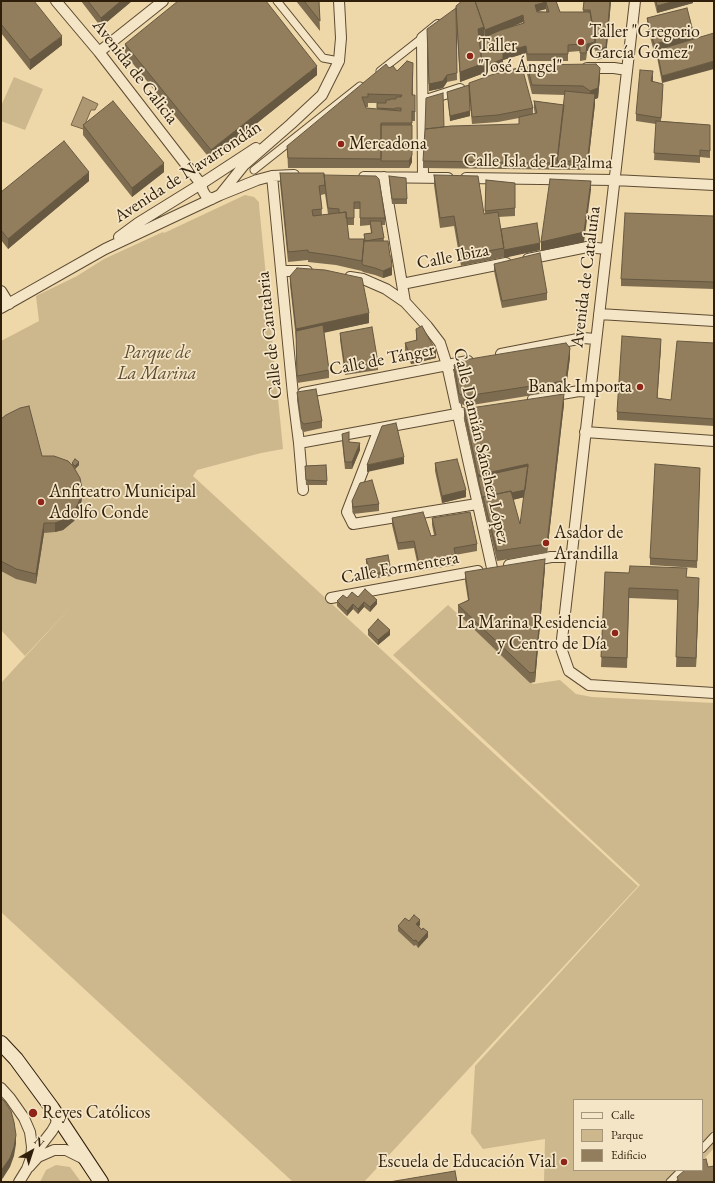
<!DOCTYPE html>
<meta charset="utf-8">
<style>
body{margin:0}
#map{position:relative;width:715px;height:1183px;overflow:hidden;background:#eed7a9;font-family:"EB Garamond",serif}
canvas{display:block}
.frame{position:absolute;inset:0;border:2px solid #2e1e0a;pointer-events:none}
.legend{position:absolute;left:573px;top:1099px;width:130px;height:72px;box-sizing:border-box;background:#f4e5c7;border:1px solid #a5957b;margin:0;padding:5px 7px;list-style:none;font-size:12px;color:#2e1e0a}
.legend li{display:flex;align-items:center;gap:8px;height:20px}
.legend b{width:20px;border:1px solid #a5957b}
.north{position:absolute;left:12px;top:1131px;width:40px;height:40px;-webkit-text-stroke:3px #f4e5c7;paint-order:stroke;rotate:39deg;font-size:11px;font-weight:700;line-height:16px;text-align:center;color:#2e1e0a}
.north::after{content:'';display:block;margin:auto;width:14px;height:18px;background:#2e1e0a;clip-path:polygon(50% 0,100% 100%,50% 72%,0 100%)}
</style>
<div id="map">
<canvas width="715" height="1183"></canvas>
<div class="frame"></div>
<ul class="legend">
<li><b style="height:5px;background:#f4e5c7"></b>Calle</li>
<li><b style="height:11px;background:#cdb88e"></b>Parque</li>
<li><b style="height:11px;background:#927e5d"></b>Edificio</li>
</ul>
<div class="north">N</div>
</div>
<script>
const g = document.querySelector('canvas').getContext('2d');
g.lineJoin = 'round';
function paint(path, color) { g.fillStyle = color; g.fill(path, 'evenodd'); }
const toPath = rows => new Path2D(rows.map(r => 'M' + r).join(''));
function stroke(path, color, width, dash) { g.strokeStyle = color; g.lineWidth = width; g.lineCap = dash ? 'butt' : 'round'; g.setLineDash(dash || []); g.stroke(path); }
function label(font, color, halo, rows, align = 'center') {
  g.font = font + ' "EB Garamond",serif'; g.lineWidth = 3.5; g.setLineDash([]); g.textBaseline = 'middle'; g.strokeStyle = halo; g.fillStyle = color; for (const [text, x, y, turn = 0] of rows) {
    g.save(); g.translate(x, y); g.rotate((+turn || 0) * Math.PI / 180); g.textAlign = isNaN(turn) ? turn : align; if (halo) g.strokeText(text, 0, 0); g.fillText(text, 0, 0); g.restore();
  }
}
const green = toPath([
 [14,77,43,89,25,130,1,121,1,106],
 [245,195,254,197,259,202,259,205,283,449,261,453,197,470,193,476,638,886,364,1182,293,1182,1,912,1,683,71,607,25,656,1,630,1,341,39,321,36,296,77,276,104,259,163,232,164,233],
 [448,605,533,684,560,680,576,694,592,697,714,703,714,1148,702,1161,702,1100,574,1100,574,1170,694,1170,682,1182,544,1182,545,1139,483,1149,471,1133,475,1066,640,885,393,655],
 [56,1165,70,1167,81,1182,40,1182,46,1170]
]);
const water = toPath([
 [83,97,98,104,95,110,91,110,83,129,71,125,83,97]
]);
const pedestrian = toPath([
 [277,1,323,58,339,61],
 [380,71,422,38],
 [254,170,360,86],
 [702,1149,714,1136],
 [670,1182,682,1170]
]);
const minor = toPath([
 [56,1,99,52,201,184,203,191,206,196,212,199],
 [635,1,561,648,569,671,589,685,714,693],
 [99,52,163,1],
 [587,68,614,68,627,70],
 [423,101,460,89],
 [272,176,293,395,299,443,303,490],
 [364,177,448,178],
 [384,177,405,302],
 [423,177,422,38,438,25],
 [466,178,614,180,714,185],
 [220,195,257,180,272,176,294,175],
 [119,237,138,223,201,184,256,148],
 [528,259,587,247,606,249],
 [281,271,307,271],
 [350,277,363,279,386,289,405,302,427,326,440,343,447,365,492,568],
 [402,284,506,263],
 [1,291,9,304],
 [1,308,105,249,220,195,244,165,291,124,322,95,339,61,341,38,339,1],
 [599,314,714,321],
 [501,354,583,338,596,339],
 [303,393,468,361],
 [533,399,579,391,590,392],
 [379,429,347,512,353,524,477,504],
 [585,432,714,441],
 [299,443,462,413],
 [509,565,551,557,571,557],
 [331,598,478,571],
 [1,1088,10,1098,24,1118,30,1132,32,1147,31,1158,27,1169,19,1182],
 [32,1157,52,1131,56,1124,57,1115],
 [29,1167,38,1157,54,1150,66,1150,86,1160]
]);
const secondary = toPath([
 [1,1043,16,1059,52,1108,101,1182]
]);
const wall = toPath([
 [1,1,62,45,30,70,1,33],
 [81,1,132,1,101,27],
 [296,1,319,1,320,31],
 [556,1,560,12,583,12,584,1,611,1,606,57,597,60,595,49,587,51,586,60,580,61,580,51,568,52,568,61,527,61,526,53,503,60,503,66,460,82,456,18,457,80,447,82,443,88,429,91,427,37,456,8],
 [546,9,546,12,537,11],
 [523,22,523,23,509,28],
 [484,35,485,37,480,47,479,38,484,36],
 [654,1,693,1,693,3,657,13],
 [687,8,662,83,657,57,657,51,654,52,647,25,647,18],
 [125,44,317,75,211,160,125,54],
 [527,65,600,77,598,98,595,99,595,104,588,165,584,170,423,168,423,161,444,127,519,125,519,118,498,122,472,124,469,94,470,116,450,121,447,92,469,85,533,108,533,114,535,114,534,109,534,101,564,105,565,95,532,94,527,74],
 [389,68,397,71,413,72,413,95,415,95,415,121,412,121,412,162,409,168,288,168,287,146],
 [368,103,377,103,377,109,366,108,366,107,368,107],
 [653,78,653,82,663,91,661,121,710,125,710,158,700,157,700,163,654,160,656,124,636,121,636,114],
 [83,125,164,172,132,197,83,135],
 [280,173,324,175,385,218,385,225,382,225,384,241,392,275,383,278,375,275,363,272,362,271,336,265,308,262,308,260,288,262,280,183],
 [325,194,328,214,322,215,321,195],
 [354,209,360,209,360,226,370,225,371,233,364,234,364,239,349,239,347,225,354,225],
 [434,175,484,214,485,214,486,180,515,183,515,216,498,217,501,229,540,250,461,266,454,226,440,228,434,185],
 [389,176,407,199,407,204,392,204,389,180],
 [89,181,8,249,1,240,1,192],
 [714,216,714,289,621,286,621,279],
 [494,264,547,293,547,300,502,308,494,271],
 [290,276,369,323,324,332,329,370,329,378,297,383,296,339,290,285],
 [416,329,436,358,411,364,405,350,405,343,416,341],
 [340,333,378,363,378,370,345,375,340,340],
 [714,343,714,426,617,420,617,412,661,346,657,398,671,400],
 [570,357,566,388,564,390,466,406,459,403,454,375,454,365],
 [297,392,322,421,322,428,304,432,301,429,297,400],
 [564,404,547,553,497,561,478,484,464,419,464,409],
 [524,497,520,524,513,500],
 [1,419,42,456,72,465,72,463,79,465,75,469,74,467,82,499,81,505,78,513,74,521,63,530,55,532,44,533,36,584,16,579,1,571],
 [342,434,349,442,360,450,352,469,345,469,342,441],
 [435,463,466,497,442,503,435,471],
 [326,465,327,485,306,485,305,466],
 [700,468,697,568,650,565,650,558],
 [352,501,379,504,379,511,353,514,352,508],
 [392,518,431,536,434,535,432,525,432,518,477,544,477,551,455,555,456,565,419,571,414,548,398,550,392,525],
 [366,559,391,571,391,576,371,579,366,563],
 [545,568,535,682,530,683,458,614,458,605,468,600,465,581,465,572],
 [605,572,687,577,699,587,696,667,676,667,678,600,629,598,627,668,601,667],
 [358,597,377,604,370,612,364,607,358,614,353,609,347,616,337,606,337,601,347,598],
 [368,630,390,635,378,645,368,635],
 [409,921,420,925,419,926,428,937,418,948,416,945,414,946,398,931,398,926]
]);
const shadedWall = toPath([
 [121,1,132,1,101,27,101,18],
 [610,1,611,1,606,57,597,60,597,50],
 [675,1,693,1,693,3,657,13,657,6],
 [546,2,546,9,535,12,535,5],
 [523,15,523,22,485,37,485,30],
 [484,27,484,36,478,38,478,29],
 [694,35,694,42,654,52,654,44],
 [62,36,62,45,30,70,30,60],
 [595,42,595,49,587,51,586,60,587,44],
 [526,46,526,53,503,60,503,66,460,82,460,72,503,52],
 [714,61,714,69,662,83,662,76],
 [317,66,317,75,211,160,211,150],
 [600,68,600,77,598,98,595,99,595,104,588,165,584,170,584,161,590,101,590,91],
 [653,71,653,78,651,88,651,81],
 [447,75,447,82,443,88,429,91,429,84],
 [470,111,470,116,450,121,450,116],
 [412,155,412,162,409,168,409,161],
 [164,163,164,172,132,197,132,188],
 [89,172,89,181,8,249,8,239],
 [591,181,591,190,584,242,541,251,541,242],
 [540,243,540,250,504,258,504,250],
 [392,267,392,275,383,278,383,271],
 [369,313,369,323,296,339,296,329],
 [661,339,661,346,657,405,657,398],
 [570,348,570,357,566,388,564,390,564,381],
 [436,351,436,358,411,364,411,357],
 [564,394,564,404,547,553,547,544],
 [360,443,360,450,352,469,352,462],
 [404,457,404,464,367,472,367,465],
 [79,462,79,465,75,469,75,466],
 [528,464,525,497,485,506,478,477,478,484,478,475],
 [82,489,81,505,78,513,74,521,63,530,55,532,55,523],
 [466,490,466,497,442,503,442,496],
 [44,523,44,533,36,584,36,574],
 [545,559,545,568,535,682,535,672],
 [699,578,699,587,696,667,696,658],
 [377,600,377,604,370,612,370,607],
 [364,602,364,607,358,614,358,609],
 [353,604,353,609,347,616,347,611],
 [390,630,390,635,378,645,378,640],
 [420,920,420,925,416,929,416,924],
 [428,932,428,937,418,948,418,943],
 [16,1135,16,1144,14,1156,10,1167,3,1178,1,1180,1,1170]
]);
const building = toPath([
 [1,1,34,1,62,36,30,60,1,24,1,1],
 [88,1,121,1,101,18,88,1],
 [178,1,266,1,317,66,211,150,125,44,178,1],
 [304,1,319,1,320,21,304,1],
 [462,1,475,1,484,27,478,29,482,64,460,72,456,6,462,1],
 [475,1,556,1,560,12,590,12,595,42,587,44,586,53,580,53,580,44,568,45,568,54,527,54,526,46,503,52,503,59,482,67,480,39,501,30,524,23,523,15,485,30,475,1],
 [546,2,549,12,537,12,535,5,546,2],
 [584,1,610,1,606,47,597,50,590,10,583,10,584,1],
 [656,1,675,1,657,6,656,1],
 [456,8,457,73,447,75,443,81,429,84,427,29,456,8],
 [687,8,694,35,654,44,647,18,687,8],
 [714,33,714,61,662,76,657,50,714,33],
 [407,61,413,63,412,95,415,95,415,112,412,111,412,123,381,123,381,159,288,158,287,146,386,64,389,68,393,66,397,71,407,61],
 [368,94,402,95,401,97,396,97,396,99,390,99,390,100,386,100,386,103,377,103,377,108,395,109,395,108,401,108,401,111,366,108,362,97,368,97,368,94],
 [596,64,600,68,598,88,590,91,583,86,532,85,527,65,596,64],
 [522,67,533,108,498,115,472,117,469,83,494,74,522,67],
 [640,70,653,71,651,81,663,84,661,118,636,114,640,70],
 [469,85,470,111,450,116,447,92,469,85],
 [565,91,595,94,588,156,584,161,557,161,565,91],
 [443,93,444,127,425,129,426,98,443,93],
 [113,101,164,163,132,188,83,125,113,101],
 [534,101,564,105,557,163,423,161,425,129,451,126,519,124,519,117,537,113,534,101],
 [656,121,710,125,710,151,700,150,700,156,654,153,656,121],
 [381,125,412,125,412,155,409,161,381,161,381,125],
 [64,141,89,172,8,239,1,230,1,192,64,141],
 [280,173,324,173,325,185,319,186,322,209,312,210,313,216,346,212,349,239,364,239,362,261,336,256,308,252,308,250,288,252,280,173],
 [324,175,376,176,379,179,385,218,360,218,360,202,354,202,354,218,346,218,346,212,339,213,339,209,328,208,324,175],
 [434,175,478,176,484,214,498,212,504,248,461,256,454,216,440,218,434,175],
 [389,176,406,178,407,199,392,199,389,176],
 [550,179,591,181,584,232,541,242,550,179],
 [486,180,515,183,515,208,485,211,486,180],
 [625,213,714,216,714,282,621,279,625,213],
 [370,221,381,221,384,238,365,241,364,234,372,233,370,221],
 [537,223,540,243,504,250,501,229,537,223],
 [364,241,388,241,390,256,391,256,392,267,383,271,375,268,363,265,362,264,364,241],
 [540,253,547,293,502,301,494,264,540,253],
 [297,268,325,270,362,278,369,313,296,329,290,276,297,268],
 [323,325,329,370,297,376,296,331,323,325],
 [422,326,436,351,411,357,405,343,417,340,416,329,422,326],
 [372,327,378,363,345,368,340,333,372,327],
 [622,336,661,339,657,398,671,400,677,341,714,343,714,419,617,412,622,336],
 [566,343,570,348,566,378,564,381,466,396,459,394,454,365,458,361,566,343],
 [316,389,322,421,304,424,301,421,297,392,316,389],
 [564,394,547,544,497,551,483,497,511,491,520,524,528,464,478,475,464,409,564,394],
 [29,406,42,456,54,456,68,461,73,466,80,478,82,489,81,496,78,504,74,511,63,520,55,523,44,523,36,574,16,569,1,561,1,419,6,415,20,408,29,406],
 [396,423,404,457,367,465,382,426,396,423],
 [349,432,349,442,360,443,352,462,345,462,342,434,349,432],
 [75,459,79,462,75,466,72,463,75,459],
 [457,459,466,490,442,496,435,463,457,459],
 [655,464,700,468,697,561,650,558,655,464],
 [326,465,327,481,306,480,305,466,326,465],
 [528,466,525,490,511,493,511,491,483,497,483,500,478,477,528,466],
 [372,480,379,504,353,507,352,501,360,483,372,480],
 [423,512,431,536,436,535,432,518,470,512,477,544,454,548,456,557,419,564,414,541,398,543,392,518,423,512],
 [388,555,391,571,371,574,366,559,388,555],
 [545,559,535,672,530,673,458,605,469,600,465,572,545,559],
 [630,566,687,568,686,577,699,578,696,658,676,657,678,590,629,588,627,658,601,657,605,572,629,573,630,566],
 [365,589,377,600,370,607,364,602,358,609,353,604,347,611,337,601,343,595,347,598,352,592,358,597,365,589],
 [378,619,390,630,378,640,368,630,378,619],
 [414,915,420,920,416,924,422,930,423,928,428,932,418,943,416,940,414,941,398,926,405,918,409,921,414,915],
 [1,1098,5,1102,11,1111,14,1122,16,1135,14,1147,10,1158,3,1168,1,1170,1,1098],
 [706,1159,708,1167,714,1166,714,1182,679,1182,677,1177,685,1170,702,1170,702,1160,706,1159],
 [455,1171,457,1182,389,1182,455,1171]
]);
const markers = [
 [581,42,4,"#8f2418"],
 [470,56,4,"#8f2418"],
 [341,144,4,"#8f2418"],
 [640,387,4,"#8f2418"],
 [41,502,4,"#8f2418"],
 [546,543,4,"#8f2418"],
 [615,633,4,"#8f2418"],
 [33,1113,5,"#8f2418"],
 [564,1162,4,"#8f2418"]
];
const poiNames = [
 ["Taller \"Gregorio",589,32],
 ["García Gómez\"",589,53],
 ["Taller",478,46],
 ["\"José Ángel\"",478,67],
 ["Mercadona",349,144],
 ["Banak Importa",632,387,"right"],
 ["Anfiteatro Municipal",49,492],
 ["Adolfo Conde",49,513],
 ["Asador de",554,533],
 ["Arandilla",554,554],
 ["La Marina Residencia",607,623,"right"],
 ["y Centro de Día",607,644,"right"],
 ["Reyes Católicos",42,1113],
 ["Escuela de Educación Vial",556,1162,"right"]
];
const streetNames = [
 ["Avenida de Galicia",135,72,52],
 ["Calle Isla de La Palma",538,162,1],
 ["Avenida de Navarrondán",188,172,-33],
 ["Calle Ibiza",453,257,-11],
 ["Avenida de Cataluña",586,277,-83],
 ["Calle de Cantabria",270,335,-96],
 ["Calle de Tánger",382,360,-11],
 ["Calle Damián Sánchez López",481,446,77],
 ["Calle Formentera",400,568,-10]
];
const parkNames = [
 ["Parque de",157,353],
 ["La Marina",157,374]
];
paint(green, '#cdb88e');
paint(water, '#ad9873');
stroke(water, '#7a6749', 1);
stroke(pedestrian, '#5e4c32', 9);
stroke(minor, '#5e4c32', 12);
stroke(secondary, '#2e1e0a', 16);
stroke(pedestrian, '#f4e5c7', 7);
stroke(minor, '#f4e5c7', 10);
stroke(secondary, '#f4e5c7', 14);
paint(wall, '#7e6c50');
paint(shadedWall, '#665841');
paint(building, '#927e5d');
stroke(building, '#665841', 1);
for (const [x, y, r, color] of markers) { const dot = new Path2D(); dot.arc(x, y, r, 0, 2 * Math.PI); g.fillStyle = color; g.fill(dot); stroke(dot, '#f4e5c7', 1.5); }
label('18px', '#2e1e0a', '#f4e5c7', poiNames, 'left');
label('18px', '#2e1e0a', '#f4e5c7', streetNames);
label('italic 18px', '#5e4c32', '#f4e5c7', parkNames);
</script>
